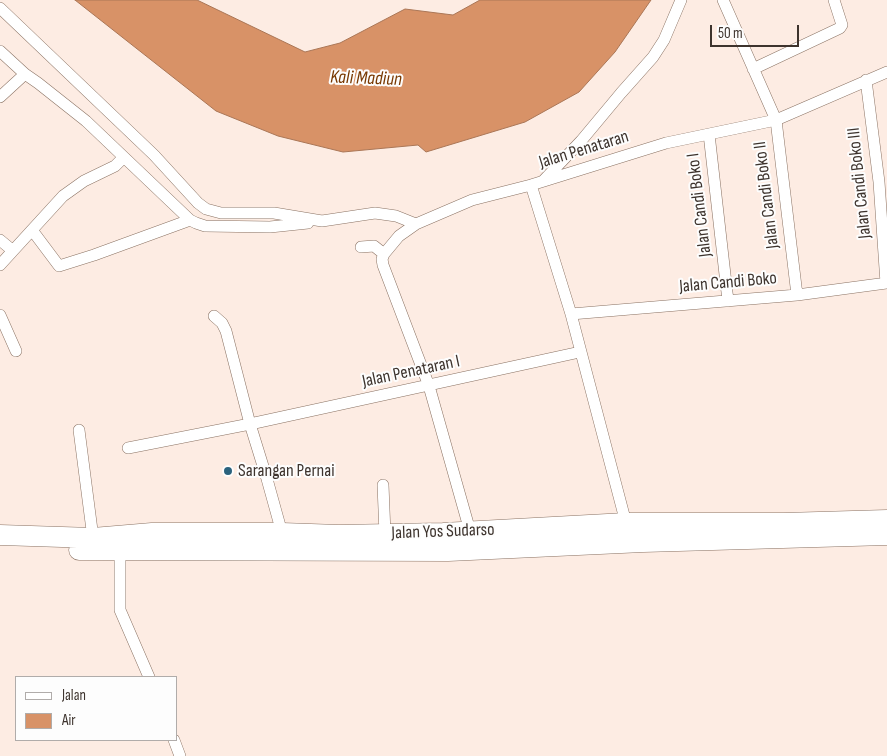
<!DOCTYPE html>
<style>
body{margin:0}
#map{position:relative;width:887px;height:756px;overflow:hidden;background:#fdece3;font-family:"Sofia Sans Condensed",sans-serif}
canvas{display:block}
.legend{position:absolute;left:15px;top:676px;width:162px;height:65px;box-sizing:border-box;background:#fdfdfd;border:1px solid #b0acaa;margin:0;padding:6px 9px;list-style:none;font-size:15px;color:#3d332d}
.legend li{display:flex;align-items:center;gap:10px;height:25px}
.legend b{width:25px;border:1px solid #b0acaa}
.scale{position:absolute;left:710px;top:25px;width:89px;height:22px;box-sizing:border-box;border:2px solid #3d332d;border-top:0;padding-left:6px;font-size:15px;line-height:18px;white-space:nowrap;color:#3d332d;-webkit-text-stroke:4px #fdfdfd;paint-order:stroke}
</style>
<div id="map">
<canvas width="887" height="756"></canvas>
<ul class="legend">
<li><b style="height:6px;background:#fff"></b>Jalan</li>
<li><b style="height:14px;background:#d89267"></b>Air</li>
</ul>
<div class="scale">50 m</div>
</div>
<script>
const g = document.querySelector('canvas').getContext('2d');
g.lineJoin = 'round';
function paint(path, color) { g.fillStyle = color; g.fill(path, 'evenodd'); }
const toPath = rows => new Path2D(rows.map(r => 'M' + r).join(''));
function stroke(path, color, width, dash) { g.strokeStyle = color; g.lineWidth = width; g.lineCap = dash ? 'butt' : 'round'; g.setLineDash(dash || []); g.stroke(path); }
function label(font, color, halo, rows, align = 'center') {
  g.font = font + ' "Sofia Sans Condensed",sans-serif'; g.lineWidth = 4; g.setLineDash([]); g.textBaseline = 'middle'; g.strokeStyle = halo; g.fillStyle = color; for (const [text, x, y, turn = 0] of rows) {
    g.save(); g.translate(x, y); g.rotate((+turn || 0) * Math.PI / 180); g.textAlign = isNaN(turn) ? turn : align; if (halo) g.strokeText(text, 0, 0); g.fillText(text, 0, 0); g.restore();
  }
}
const water = toPath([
 [75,0,197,0,305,52,340,43,405,9,453,15,480,0,651,0,615,52,579,92,525,122,426,152,418,145,343,152,278,136,216,111,75,0]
]);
const street = toPath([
 [723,0,776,120,797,295],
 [0,8,154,155,198,203,206,209,221,213,274,213,322,221,375,213,396,216,416,224],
 [0,51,25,74],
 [753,69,840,28,842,25,834,0],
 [866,80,879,182,886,283],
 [0,97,25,74,38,83,86,121,190,220,196,223,205,226,270,227,308,223],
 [709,134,728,301],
 [544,180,581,141,621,93,653,57,664,40,681,0],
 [531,185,571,314,626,523],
 [32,230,59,266,94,255,190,220],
 [0,240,12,250],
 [361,247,374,246,384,254],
 [0,265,63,196,84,181,115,166,123,158],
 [571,314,797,295,887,283],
 [0,315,16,351],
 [214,316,222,323,226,331,250,424,267,479,282,533],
 [79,430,93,538],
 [128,448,250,424,580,352],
 [383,485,385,534],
 [470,531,429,386,383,265,382,259,384,254,399,236,416,224,472,200,531,185,666,143,776,120,887,72],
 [120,551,120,610,149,677],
 [174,740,180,756]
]);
const highway = toPath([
 [0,535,93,538,152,533,282,533,339,535,443,533,626,523,784,523,887,520],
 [79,550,448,551,643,542,887,535]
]);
const markers = [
 [228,471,5,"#2b627d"]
];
const streetNames = [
 ["Jalan Penataran",584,150,-17],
 ["Jalan Candi Boko III",860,183,-96],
 ["Jalan Candi Boko II",767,195,-97],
 ["Jalan Candi Boko I",700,205,-97],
 ["Jalan Candi Boko",728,283,-5],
 ["Jalan Penataran I",411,372,-12],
 ["Jalan Yos Sudarso",443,532,-2]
];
const poiNames = [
 ["Sarangan Pernai",238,471]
];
const waterNames = [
 ["Kali Madiun",366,79,2]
];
paint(water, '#d89267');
stroke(water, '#aa7656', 1);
stroke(street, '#8a7263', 12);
stroke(highway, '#8a7263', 21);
stroke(street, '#fff', 11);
stroke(highway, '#fff', 20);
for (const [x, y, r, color] of markers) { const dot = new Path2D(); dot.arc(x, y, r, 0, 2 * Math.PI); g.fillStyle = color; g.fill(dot); stroke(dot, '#fdfdfd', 2); }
label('18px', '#3d332d', '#fdfdfd', streetNames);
label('18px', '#3d332d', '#fdfdfd', poiNames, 'left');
label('italic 19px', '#783801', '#fdfdfd', waterNames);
</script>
